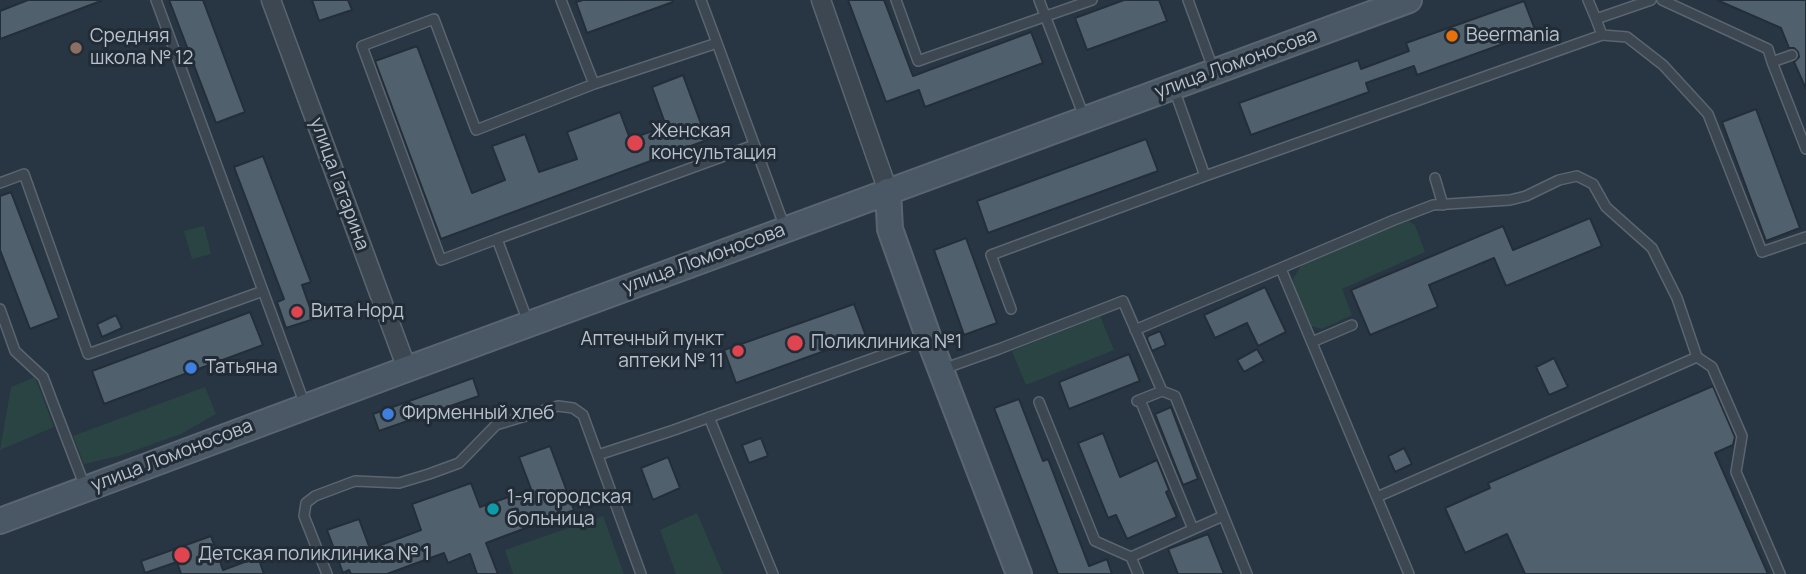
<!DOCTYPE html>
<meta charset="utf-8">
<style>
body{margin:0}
canvas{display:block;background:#283542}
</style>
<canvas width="1806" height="574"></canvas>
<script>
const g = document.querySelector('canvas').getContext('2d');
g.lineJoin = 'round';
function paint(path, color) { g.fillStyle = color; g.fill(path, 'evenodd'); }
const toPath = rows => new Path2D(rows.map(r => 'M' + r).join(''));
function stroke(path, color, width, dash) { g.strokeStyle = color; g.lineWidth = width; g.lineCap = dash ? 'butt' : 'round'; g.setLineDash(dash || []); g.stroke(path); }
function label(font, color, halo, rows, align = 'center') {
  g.font = font + ' Manrope,sans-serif'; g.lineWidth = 6; g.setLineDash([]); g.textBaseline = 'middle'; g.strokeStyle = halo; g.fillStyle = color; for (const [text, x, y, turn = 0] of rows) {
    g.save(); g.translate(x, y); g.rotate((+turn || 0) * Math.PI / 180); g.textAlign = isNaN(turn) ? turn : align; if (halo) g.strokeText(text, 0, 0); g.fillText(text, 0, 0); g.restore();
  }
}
const green = toPath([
 [1407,220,1415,225,1425,252,1342,289,1352,315,1322,329,1308,325,1294,291,1293,279,1302,264],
 [204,226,211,254,192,259,184,231],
 [1100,316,1114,350,1026,385,1012,351],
 [35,377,54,427,0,450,11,387],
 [205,387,216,414,181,434,119,456,84,464,73,436],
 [697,513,723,574,676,574,660,530],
 [603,516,624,574,513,574,505,550]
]);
const building = toPath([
 [28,0,100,0,101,1,0,39,0,11,28,0],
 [169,0,203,0,245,112,216,123,169,0],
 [312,0,348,0,352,10,319,21,312,0],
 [583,0,673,0,673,2,587,33,576,2,583,0],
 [848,0,884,0,913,76,1031,32,1043,63,925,107,919,90,886,102,848,0],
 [1124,0,1159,0,1167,21,1087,50,1075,18,1124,0],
 [1717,0,1806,0,1806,89,1794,62,1799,57,1798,52,1794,48,1789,48,1781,28,1717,0],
 [1524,1,1536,32,1417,75,1414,66,1366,83,1369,92,1251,135,1239,103,1358,60,1361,69,1409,51,1406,43,1524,1],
 [417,46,472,193,505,180,492,146,525,134,539,172,577,159,567,132,620,112,630,139,666,126,652,87,683,75,707,140,441,239,375,61,417,46],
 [1756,109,1800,228,1766,241,1722,122,1756,109],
 [1146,139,1158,171,988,233,977,201,1146,139],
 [263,156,311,282,302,285,314,319,286,328,277,302,284,299,234,167,263,156],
 [11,192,59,318,30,329,0,250,0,196,11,192],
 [1590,218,1602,246,1506,286,1494,258,1429,285,1438,307,1370,335,1351,290,1503,226,1513,250,1590,218],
 [966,238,997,323,964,335,934,250,966,238],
 [1265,287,1286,332,1258,346,1247,323,1215,338,1204,315,1265,287],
 [854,304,866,336,736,383,724,350,854,304],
 [250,312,263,345,104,404,92,371,250,312],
 [116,315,122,328,102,337,97,324,116,315],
 [1160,331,1166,345,1152,351,1147,339,1148,336,1160,331],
 [1257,349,1264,361,1244,372,1237,360,1257,349],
 [1129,354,1140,381,1069,409,1059,382,1129,354],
 [1554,358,1568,387,1549,395,1536,367,1554,358],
 [473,378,479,396,379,431,373,414,473,378],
 [1713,386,1735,437,1733,445,1715,453,1768,574,1525,574,1507,534,1465,553,1445,508,1490,488,1488,483,1713,386],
 [1019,399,1043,461,1048,459,1089,566,1107,559,1112,574,1058,574,994,408,1019,399],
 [1171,407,1198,479,1183,485,1155,414,1171,407],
 [1103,433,1120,477,1157,460,1169,490,1166,492,1177,517,1127,539,1116,515,1108,518,1078,443,1103,433],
 [761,438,768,456,749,463,742,445,761,438],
 [550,446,574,510,486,543,498,574,477,574,470,554,448,563,444,553,387,574,351,574,349,570,343,573,327,530,359,519,370,549,421,530,412,504,471,483,480,507,531,489,519,457,550,446],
 [1404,448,1412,464,1395,472,1388,456,1404,448],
 [668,457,680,488,653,500,641,468,668,457],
 [1208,534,1224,574,1178,574,1168,549,1208,534],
 [211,536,223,570,258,557,264,574,181,574,177,562,145,573,141,561,211,536]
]);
const lane = toPath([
 [156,0,305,405],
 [561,0,594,84],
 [701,0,717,43],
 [896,0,918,61,1092,0],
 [1039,0,1085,119],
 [1188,0,1214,71],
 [1588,0,1596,19,1651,0],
 [1662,0,1768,49,1772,62,1792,55],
 [1602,35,1627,37,1663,65,1708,114,1762,252,1806,237],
 [1772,62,1806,149],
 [1174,89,1205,176,1602,35,1596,19],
 [1435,178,1443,205],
 [0,183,24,174,88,354,263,291],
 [497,239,754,145],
 [1281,269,1409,574],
 [0,309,15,351,43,377,85,487],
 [1011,309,991,255,1205,176],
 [528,322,497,239,441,260,362,46,434,19,476,130,594,84,717,43,785,228],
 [1135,330,1394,220,1433,205,1510,200,1526,196,1559,180,1577,176,1593,184,1606,207,1652,248,1677,298,1697,357,1712,367,1742,436,1736,472,1780,574],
 [1312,342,1352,325],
 [943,369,999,349,1123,301,1162,391,1175,396,1247,574],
 [1140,400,1193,529],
 [1137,401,1162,391],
 [1039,402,1095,541,1131,557,1138,574],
 [709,417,773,574],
 [598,455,674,430,927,339],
 [1377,497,1697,357],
 [1131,557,1223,516],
 [327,574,304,516,306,503,315,496,355,481,399,483,429,474,459,463,496,425,558,406,573,408,583,415,641,574]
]);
const street = toPath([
 [271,0,407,369],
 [821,0,888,191]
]);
const secondary = toPath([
 [888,191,890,229,929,339,1019,574],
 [0,521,407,369,1409,0]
]);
const markers = [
 [1452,36,7,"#e8710a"],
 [76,48,7,"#8d6e63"],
 [635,143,9,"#e0444e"],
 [297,312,7,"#e0444e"],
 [795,343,9,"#e0444e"],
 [738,351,7,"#e0444e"],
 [191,368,7,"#3f7fe0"],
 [388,414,7,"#3f7fe0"],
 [493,509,7,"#0f9aa8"],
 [182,555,9,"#e0444e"]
];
const poiNames = [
 ["Beermania",1466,36],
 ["Средняя",90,37],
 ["школа № 12",90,59],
 ["Женская",651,132],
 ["консультация",651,154],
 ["Вита Норд",311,312],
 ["Аптечный пункт",724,340,"right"],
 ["аптеки № 11",724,362,"right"],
 ["Поликлиника №1",811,343],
 ["Татьяна",205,368],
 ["Фирменный хлеб",402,414],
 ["1-я городская",507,498],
 ["больница",507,520],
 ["Детская поликлиника № 1",198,555]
];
const streetNames = [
 ["улица Ломоносова",1236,64,-20],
 ["улица Гагарина",339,184,70],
 ["улица Ломоносова",704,259,-20],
 ["улица Ломоносова",172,456,-21]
];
paint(green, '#2a4343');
paint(building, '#51606d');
stroke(building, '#232e39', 2);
stroke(lane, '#5a656f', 12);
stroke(street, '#5a656f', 21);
stroke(secondary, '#5a656f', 28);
stroke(lane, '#3c4752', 9);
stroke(street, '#3c4752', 18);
stroke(secondary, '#4a5765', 24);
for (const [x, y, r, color] of markers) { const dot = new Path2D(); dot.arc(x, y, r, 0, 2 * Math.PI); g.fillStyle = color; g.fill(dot); stroke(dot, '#212c37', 2.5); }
label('19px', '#b9c2cc', '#212c37', poiNames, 'left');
label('19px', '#b9c2cc', '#212c37', streetNames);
</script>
